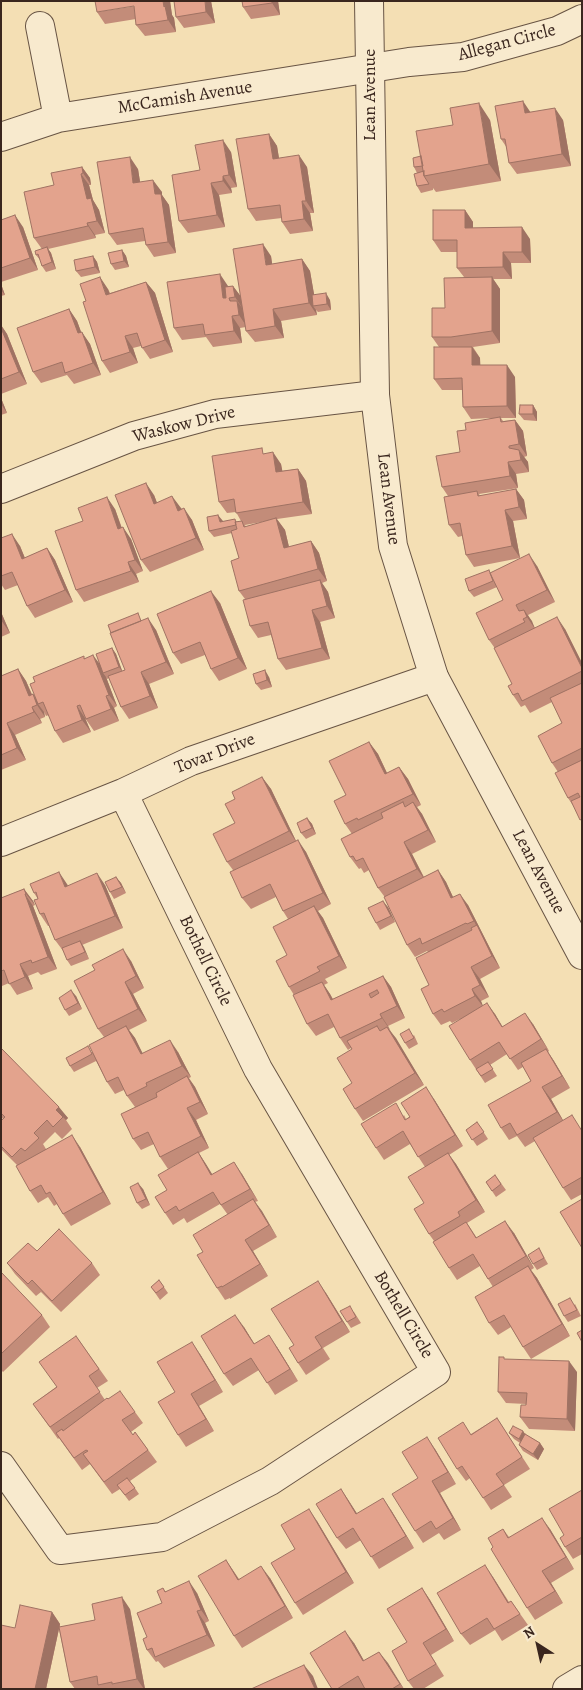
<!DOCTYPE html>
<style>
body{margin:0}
#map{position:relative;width:583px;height:1690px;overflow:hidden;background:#f4dfb4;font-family:Alegreya,serif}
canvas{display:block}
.frame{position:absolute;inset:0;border:2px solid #3a261e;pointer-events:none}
.north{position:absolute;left:513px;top:1620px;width:50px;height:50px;-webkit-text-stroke:4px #f8eace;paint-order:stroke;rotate:325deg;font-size:14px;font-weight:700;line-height:20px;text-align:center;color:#3a261e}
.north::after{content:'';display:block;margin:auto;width:18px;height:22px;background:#3a261e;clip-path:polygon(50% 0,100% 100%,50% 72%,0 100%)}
</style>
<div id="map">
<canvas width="583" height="1690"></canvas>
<div class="frame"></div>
<div class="north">N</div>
</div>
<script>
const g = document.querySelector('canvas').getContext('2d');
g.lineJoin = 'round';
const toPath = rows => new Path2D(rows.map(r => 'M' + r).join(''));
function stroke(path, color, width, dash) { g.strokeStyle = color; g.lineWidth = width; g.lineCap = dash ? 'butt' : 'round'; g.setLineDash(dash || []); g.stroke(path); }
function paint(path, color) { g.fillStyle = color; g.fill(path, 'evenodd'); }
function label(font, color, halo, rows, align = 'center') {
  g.font = font + ' Alegreya,serif'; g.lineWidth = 4; g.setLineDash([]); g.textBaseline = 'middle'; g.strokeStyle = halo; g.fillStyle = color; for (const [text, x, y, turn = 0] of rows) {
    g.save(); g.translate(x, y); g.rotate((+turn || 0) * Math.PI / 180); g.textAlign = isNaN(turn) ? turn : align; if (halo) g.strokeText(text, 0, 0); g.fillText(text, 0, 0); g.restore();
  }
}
const minor = toPath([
 [40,26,58,118],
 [1,137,58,118,409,62,463,57,557,31,582,19],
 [1,489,134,436,215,414,375,395],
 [1,842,123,793,191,761,434,677],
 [1,1466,60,1550,162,1537,270,1481,436,1372,258,1069,123,793],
 [567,1689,582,1680]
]);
const tertiary = toPath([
 [369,1,375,395,393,546,434,677,582,955]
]);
const wall = toPath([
 [170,1,172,15,174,18,176,32,145,36,136,25,136,19,105,24,97,12],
 [211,1,215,23,184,28,176,17],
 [278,1,280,15,251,19,243,7],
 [531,112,563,120,571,166,517,174,509,163,507,148,501,139],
 [490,120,501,181,436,192,433,188,433,190,421,193,417,186,417,173,414,167,421,156],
 [269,134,277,146,279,158,307,167,314,213,310,213,313,231,290,234,282,222,282,218,256,221,248,209],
 [231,152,237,187,231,188,232,193,219,195,225,227,188,233,179,221,200,170],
 [82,167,90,178,91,185,89,185,93,200,99,210,105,233,95,235,96,238,48,249,51,253,56,269,46,272,42,266,40,260,36,255,42,249,34,238],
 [138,169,140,182,162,192,162,195,169,205,176,253,154,257,146,245,145,241,117,245,109,234],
 [465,210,473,222,473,228,530,239,531,263,511,263,512,279,493,279,500,289,500,343,473,347,480,358,480,365,515,377,516,418,501,418,503,421,515,420,523,431,527,456,524,457,528,462,529,472,516,474,518,488,479,494,480,496,516,489,524,500,527,519,513,521,520,558,474,567,466,555,462,536,458,537,449,525,448,496,442,487,460,452,466,430,491,418,471,419,463,407,462,390,442,390,434,379,439,347,432,337,445,308,464,277,457,268,457,252,441,252,433,240],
 [1,220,23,227,38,270,1,282],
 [122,250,126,256,129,267,115,270,111,264],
 [93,256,97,262,100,273,81,277,76,271],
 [271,256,272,264,302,259,310,271,314,295,330,300,331,310,318,312,316,310,317,315,281,321,284,338,255,342,246,331,246,327,240,328,242,343,213,347,206,337,182,340,174,328,228,286,229,287,233,286,241,297],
 [146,282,155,293,173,352,150,359,141,346,133,348,138,363,110,373,102,361,108,289,110,293],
 [1,284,5,295,1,296],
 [69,309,77,321,81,332,90,344,101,375,74,384,67,375,41,383,33,372],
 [1,325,7,334,27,384,1,394],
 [1,398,7,413,1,415],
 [533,405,537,412,537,421,524,420,519,414],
 [265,453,281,464,282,471,298,469,306,481,312,514,277,519,285,530,289,547,311,541,319,553,327,581,322,583,328,592,335,618,320,622,330,659,286,670,278,659,271,635,258,638,250,626,245,599,239,591,239,558,232,533,214,537,209,531,223,521,223,522,235,519,237,522,241,521,236,512,227,513,219,502],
 [267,521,246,527,245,525],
 [154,495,157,503,181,508,192,520,204,550,150,572,141,560],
 [115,509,122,528,131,539,143,571,136,574,139,582,84,602,76,590],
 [1,538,20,546,25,558,47,548,55,560,73,602,35,618,27,606,18,585,5,590,1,584],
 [537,566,555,602,528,615,535,628,565,629,582,663,582,822,574,807,568,798,558,772,552,763,562,723,552,702,530,713,525,705,521,707,513,695,512,684,494,647,489,640,503,600,497,587,474,597,469,591,491,573],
 [220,603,247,669,219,681,211,669,205,655,181,664,173,653],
 [1,612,10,633,1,637],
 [143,620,156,630,174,674,149,684,158,708,129,719,121,707,109,678,107,679,106,677,117,706,114,708,119,721,94,731,85,718,91,732,63,743,55,731,49,715,46,716,44,712,45,717,40,719,42,723,15,735,26,760,1,770,1,676,18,669,26,681,32,694,33,694,36,698,35,682,85,658,99,663,112,648,116,654,122,671,125,670],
 [269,677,272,687,261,690,256,684],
 [369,742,378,754,387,773,399,767,408,779,421,805,417,807,422,814,436,842,412,854,424,877,438,870,446,882,453,897,468,905,500,968,480,979,489,997,481,1001,482,1005,495,1014,502,1027,533,1024,549,1051,548,1052,554,1061,570,1088,551,1099,563,1120,582,1129,582,1194,571,1200,563,1188,535,1141,525,1147,517,1136,509,1140,501,1128,531,1081,523,1067,518,1070,507,1054,490,1065,497,1076,485,1083,470,1060,460,1019,452,1023,450,1021,441,1025,433,1014,429,985,428,952,427,951,415,957,407,945,384,896,378,888,369,870,364,873,361,868,359,869,350,857,352,834,345,824,346,795],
 [262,777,271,789,296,841,306,852,331,904,318,911,323,918,347,968,325,979,328,983,324,985,330,994,333,999,383,976,391,987,405,1018,388,1026,390,1030,424,1085,363,1121,355,1109,352,1083,352,1049,351,1048,348,1050,340,1038,334,1027,316,1036,307,1024,294,995,289,987,287,955,288,919,283,911,276,897,251,909,242,898,233,870,227,862,235,823,235,799],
 [307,818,312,824,316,834,306,839,301,833],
 [116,877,121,883,126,893,114,899,110,892],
 [67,884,68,886,105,885,123,928,82,945,89,959,71,966,67,960,64,952,55,940,49,926,48,926,40,914,38,899,34,893],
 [24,889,33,901,35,905,33,906,57,969,41,975,38,972,28,976,33,989,17,995,9,983,2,986,1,985,1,898],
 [388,907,395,922,380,930,376,923],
 [131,961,144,988,133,994,147,1021,129,1030,135,1038,142,1053,178,1052,191,1077,189,1078,195,1087,208,1114,196,1120,209,1148,199,1153,212,1175,242,1174,258,1201,255,1202,277,1237,253,1251,268,1276,230,1299,230,1298,225,1300,217,1288,203,1252,228,1215,220,1204,187,1223,184,1218,173,1225,165,1213,167,1190,179,1163,168,1169,160,1157,154,1144,141,1150,133,1139,135,1107,127,1096,124,1090,115,1094,107,1082,96,1061,74,1072,70,1066,92,1052,104,1037,98,1029],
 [76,996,82,1009,69,1016,65,1010],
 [414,1035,418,1044,409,1049,405,1043],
 [1,1048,68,1118,66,1120,72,1129,62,1139,55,1132,43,1144,46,1149,80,1147,111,1204,71,1226,63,1214,57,1204,54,1206,48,1197,38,1203,30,1191,17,1165,1,1149,1,1121,3,1119,1,1117],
 [434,1099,463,1146,449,1155,456,1164,485,1212,467,1223,477,1238,514,1233,534,1268,531,1270,537,1278,570,1336,531,1359,523,1347,511,1327,498,1335,489,1323,493,1287,480,1266,457,1280,449,1268,434,1241,429,1234,424,1203,425,1167,410,1144,384,1160,376,1148,404,1115,406,1119],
 [477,1122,488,1139,477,1146,466,1130],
 [495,1175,506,1190,496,1197,486,1182],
 [143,1189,150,1205,142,1209,137,1203],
 [539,1248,548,1264,537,1270,533,1264],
 [37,1251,92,1263,100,1275,61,1312,41,1292,36,1296,15,1274,7,1263],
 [1,1272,42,1315,50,1327,3,1372,1,1370],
 [159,1280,168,1293,160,1300,151,1287],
 [326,1293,350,1332,323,1348,330,1359,306,1375,298,1363,294,1345],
 [575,1304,581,1316,568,1322,564,1316],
 [354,1312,361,1323,351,1328,347,1322],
 [244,1327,254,1344,277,1347,298,1381,275,1395,259,1370,233,1386,224,1374],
 [76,1336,108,1381,97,1388,105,1400,108,1399,135,1412,143,1423,131,1432,133,1435,135,1432,157,1462,130,1481,139,1494,129,1501,120,1489,112,1494,90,1464,82,1470,59,1438,58,1439,33,1404,56,1387],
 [200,1354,223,1392,199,1406,214,1431,186,1447,178,1435,175,1392],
 [505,1359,577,1372,575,1431,529,1429,520,1417,526,1404,506,1403,498,1392],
 [497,1418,530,1469,504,1485,512,1497,491,1510,470,1478,466,1481,457,1469,471,1434],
 [523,1431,525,1434,540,1443,544,1449,538,1460,523,1451,519,1445,520,1443,514,1439,509,1433],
 [435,1449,456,1484,440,1493,461,1530,444,1540,439,1533,423,1543,415,1531,418,1478],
 [341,1489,357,1514,391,1510,414,1548,379,1569,361,1540,346,1549,337,1538],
 [582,1490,582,1554,573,1559,565,1547,564,1535],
 [317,1521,354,1583,303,1615,295,1603],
 [503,1529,509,1537,550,1529,574,1569,551,1583,563,1603,535,1620,527,1608,493,1547],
 [226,1560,239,1579,270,1578,293,1618,242,1648,234,1636],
 [493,1577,509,1602,511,1601,528,1625,502,1641,495,1630,470,1645,461,1634],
 [163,1588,165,1591,197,1593,209,1621,205,1623,215,1646,164,1668,158,1661,156,1662,147,1650,147,1637,162,1603],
 [422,1588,430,1600,454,1641,431,1655,444,1676,423,1689,414,1689,408,1681,407,1642],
 [130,1609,145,1689,75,1689,70,1682,59,1629,46,1689,1,1689,15,1628,52,1612,60,1624,60,1627,95,1620],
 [354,1643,364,1661,379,1652,404,1689,332,1689]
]);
const shadedWall = toPath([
 [163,1,170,1,172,15,174,18,176,32,168,20],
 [205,1,211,1,215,23,206,12],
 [272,1,278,1,280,15,272,3],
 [523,101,531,113,525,113],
 [479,103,490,120,501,181,489,164],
 [555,108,563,120,571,166,562,154],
 [269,134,277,146,281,171,273,159],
 [223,140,231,152,237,187,229,175],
 [299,155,307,167,314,213,306,201],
 [130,157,138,169,142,194,133,183],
 [82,167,90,178,91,185,83,173],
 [81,174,89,185,93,200,99,210,105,233,97,221,87,199],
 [223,176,231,188,232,193,223,181],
 [153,180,162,192,162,195,169,205,176,253,168,242,155,194],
 [211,183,219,195,225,227,217,215],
 [302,201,310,213,313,231,304,219],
 [465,210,473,222,473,240,465,228],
 [15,215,23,227,38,270,30,258],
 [87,223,95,235,96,238,88,226],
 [522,227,530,239,531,263,522,252],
 [263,244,271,256,274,277,266,265],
 [47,247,51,253,56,269,52,262],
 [122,250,126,256,129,267,124,261],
 [503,252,511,263,512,279,503,267],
 [93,256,97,262,100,273,95,267],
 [302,259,310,271,316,305,313,306,316,310,317,315,309,303],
 [220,274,228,286,230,298,229,298,237,310,223,298],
 [100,277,108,289,114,307,106,295],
 [492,277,500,289,500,343,492,331],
 [146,282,155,293,173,352,165,340],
 [1,284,5,295,1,290],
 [233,286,242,298,243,309,235,297],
 [326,293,330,300,331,310,327,304],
 [237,301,245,312,247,327,239,315],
 [69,309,77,321,86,345,78,333],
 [273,309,281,321,284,338,275,326],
 [232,316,240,328,242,343,234,331],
 [1,325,7,334,27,384,19,372,1,328],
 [82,332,90,344,101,375,93,363],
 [125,336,133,348,138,363,130,352],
 [472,347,480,358,481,377,472,365],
 [507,365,515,377,516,418,507,406],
 [1,398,7,413,1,404],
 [533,405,537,412,537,421,533,414],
 [515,420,523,431,527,456,519,444],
 [519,450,528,462,529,472,521,460],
 [273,452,281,464,285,484,276,472],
 [508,462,516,474,518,488,510,476],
 [298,469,306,481,312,514,303,502],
 [146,483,154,495,162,516,154,504],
 [516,489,524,500,527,519,519,507],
 [172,496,181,508,186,522,178,511],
 [107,497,115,509,126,541,118,529],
 [184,508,192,520,204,550,196,538],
 [505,510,513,521,520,558,512,546],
 [218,515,223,521,224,528,220,522],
 [276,518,285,530,292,560,284,548],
 [123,527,131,539,143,571,135,560],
 [12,534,20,546,30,571,22,559],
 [311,541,319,553,327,581,318,569],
 [47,548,55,560,73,602,65,590],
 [529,554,537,566,555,602,547,590],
 [128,562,136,574,139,582,131,571],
 [320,580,328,592,335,618,327,606],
 [211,591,220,603,247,669,238,658],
 [312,610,320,622,330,659,322,648],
 [524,610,532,621,535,629,527,617],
 [1,612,10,633,1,620],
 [557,617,565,629,582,663,582,668],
 [148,618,156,630,174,674,166,662],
 [112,648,116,654,123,673,119,667],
 [93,655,102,667,103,673,106,677,117,706,109,695],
 [18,669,26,681,36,705,29,696],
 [265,670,269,677,272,687,267,680],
 [141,672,149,684,158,708,150,696],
 [33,694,39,704,38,704,44,712,45,717,37,705],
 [106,696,114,708,119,721,111,709],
 [77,706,85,718,91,732,82,720],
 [32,707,40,719,42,723,34,712],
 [7,723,15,735,26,760,17,748],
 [369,742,378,754,393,786,385,774],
 [399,767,408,779,421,805,413,794],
 [262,777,271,789,297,843,289,831],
 [413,802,422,814,436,842,428,830],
 [307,818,312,824,316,834,312,828],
 [298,840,306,852,331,904,323,893],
 [404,842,412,854,425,880,417,869],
 [438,870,446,882,459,910,451,898],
 [59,872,67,884,73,899,65,887],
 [97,873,105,885,123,928,115,916],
 [116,877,121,883,126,893,122,887],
 [24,889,33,901,35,905,26,894],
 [25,894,33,906,57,969,48,957],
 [460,894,468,905,500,968,492,956],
 [383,901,388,907,395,922,391,916],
 [314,906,323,918,347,968,339,956],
 [80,941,84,947,89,959,85,952],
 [123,949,131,961,144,988,136,976],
 [20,964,28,976,33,989,25,977],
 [471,967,480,979,489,997,480,985],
 [383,976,391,987,405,1018,397,1006],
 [125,982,133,994,147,1021,138,1009],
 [322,982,330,994,339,1012,331,1000],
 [472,989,481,1001,484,1008,475,996],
 [71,990,76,996,82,1009,78,1003],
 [487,1003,495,1014,510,1039,502,1027],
 [525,1013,533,1024,549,1051,541,1039],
 [380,1014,388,1026,390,1030,382,1018],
 [126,1026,135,1038,149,1066,141,1054],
 [387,1027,396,1038,424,1085,415,1073],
 [170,1040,178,1052,191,1077,182,1066],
 [546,1049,554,1061,570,1088,562,1076],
 [187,1076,195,1087,208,1114,200,1102],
 [426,1087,434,1099,463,1146,455,1135],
 [542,1087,551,1099,565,1124,557,1112],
 [59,1107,68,1118,66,1120,56,1110],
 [187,1108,196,1120,209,1148,201,1136],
 [72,1135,80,1147,111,1204,103,1192],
 [198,1152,206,1164,220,1187,211,1175],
 [448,1153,456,1164,485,1212,476,1200],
 [234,1162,242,1174,258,1201,250,1189],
 [138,1183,143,1189,150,1205,146,1199],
 [253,1199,262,1211,277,1237,269,1225],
 [505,1221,514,1233,534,1268,526,1256],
 [245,1240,253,1251,268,1276,260,1264],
 [528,1266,537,1278,570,1336,562,1324],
 [318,1281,326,1293,350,1332,342,1321],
 [235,1315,244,1327,262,1356,254,1344],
 [269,1335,277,1347,298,1381,290,1369],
 [192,1342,200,1354,223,1392,215,1380],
 [569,1361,577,1372,575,1431,567,1419],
 [191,1394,199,1406,214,1431,206,1419],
 [523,1431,527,1437,523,1445,519,1439],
 [427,1437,435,1449,456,1484,448,1472],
 [540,1443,544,1449,538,1460,533,1454],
 [432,1481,440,1493,461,1530,453,1518],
 [341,1489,349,1501,365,1526,356,1514],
 [383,1498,391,1510,414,1548,406,1536],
 [309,1509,317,1521,354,1583,346,1572],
 [542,1518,550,1529,574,1569,566,1557],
 [226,1560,234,1572,246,1591,238,1580],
 [485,1565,493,1577,516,1615,508,1603],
 [261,1566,270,1578,293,1618,285,1606],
 [542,1571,551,1583,563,1603,555,1591],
 [189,1581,197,1593,209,1621,201,1610],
 [422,1588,430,1600,454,1641,446,1629],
 [122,1597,130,1609,145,1689,144,1689,137,1679],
 [197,1611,205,1623,215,1646,207,1635],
 [52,1612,60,1624,46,1689,35,1689],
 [345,1631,354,1643,371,1673,363,1661],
 [379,1652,388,1663,404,1689,400,1684],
 [304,1665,313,1676,318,1689,315,1689]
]);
const building = toPath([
 [95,1,163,1,164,7,165,6,168,20,136,25,134,6,97,12,95,1],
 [174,1,205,1,206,12,176,17,174,1],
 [242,1,272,1,272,3,243,7,242,1],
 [523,101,525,113,555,108,562,154,509,163,505,139,501,139,495,106,523,101],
 [479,103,489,164,424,176,416,131,453,125,450,108,479,103],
 [269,134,273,159,299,155,306,201,302,201,304,219,282,222,280,205,248,209,236,139,269,134],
 [223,140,229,175,223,176,223,181,211,183,217,215,179,221,172,175,200,170,195,145,223,140],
 [421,156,423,166,414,167,413,158,421,156],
 [130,157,133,183,153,180,155,194,161,194,168,242,146,245,143,228,109,234,97,162,130,157],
 [82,167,83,173,81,174,87,199,91,198,97,221,87,223,88,226,34,238,24,192,54,185,51,173,82,167],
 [424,171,424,176,429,184,417,186,414,174,424,171],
 [433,210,465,210,465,228,522,227,522,252,503,252,503,267,457,268,457,240,433,240,433,210],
 [15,215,30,258,1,268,1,220,15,215],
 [263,244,266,265,302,259,309,303,273,309,275,326,246,331,233,249,263,244],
 [47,247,52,262,42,266,38,254,36,255,35,251,47,247],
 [122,250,124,261,111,264,108,253,122,250],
 [93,256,95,267,76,271,74,260,93,256],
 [220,274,223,298,226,298,225,287,233,286,235,297,229,298,230,301,237,301,239,315,232,316,234,331,205,335,203,324,174,328,167,282,220,274],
 [100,277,106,295,146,282,165,340,142,348,137,333,125,336,130,352,102,361,83,302,86,301,80,284,100,277],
 [492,277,492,331,451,337,432,337,432,308,445,308,444,278,492,277],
 [326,293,327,304,313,306,312,295,326,293],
 [69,309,78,333,82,332,93,363,65,373,62,362,33,372,17,328,69,309],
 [1,328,19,372,1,379,1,328],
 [434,347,472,347,472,365,507,365,507,406,463,407,462,378,434,379,434,347],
 [520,405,533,405,533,414,519,414,520,405],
 [500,417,501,422,515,420,519,444,509,446,509,448,519,450,521,460,508,462,510,476,442,487,436,456,460,452,457,431,466,430,465,423,500,417],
 [262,448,263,454,273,452,276,472,298,469,303,502,236,513,234,499,219,502,212,456,262,448],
 [146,483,154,504,172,496,178,511,184,508,196,538,141,560,115,495,146,483],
 [516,489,519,507,505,510,512,546,466,555,460,523,449,525,444,497,477,491,478,496,516,489],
 [107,497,118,529,123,527,135,560,128,562,131,571,76,590,55,531,83,521,78,508,107,497],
 [218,515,220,522,235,519,236,525,209,531,207,517,218,515],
 [276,518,284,548,311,541,318,569,239,591,231,561,239,558,231,531,237,529,235,522,242,521,244,527,276,518],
 [12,534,22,559,47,548,65,590,27,606,12,572,1,576,1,538,12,534],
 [529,554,547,590,516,605,519,611,524,610,527,617,523,619,525,622,489,640,476,613,503,600,490,573,529,554],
 [489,570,493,581,469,591,465,579,489,570],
 [320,580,327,606,312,610,322,648,278,659,268,622,250,626,243,600,320,580],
 [211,591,238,658,211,669,200,642,173,653,157,614,211,591],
 [138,613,141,621,111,633,108,625,138,613],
 [557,617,582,668,582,671,522,701,518,693,513,695,508,686,512,684,494,648,557,617],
 [148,618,166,662,141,672,150,696,121,707,108,676,125,670,110,633,148,618],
 [112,648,119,667,103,673,96,654,112,648],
 [93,655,109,695,106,696,111,709,86,719,80,705,77,706,82,720,55,731,43,702,38,704,30,684,35,682,33,677,84,656,84,659,93,655],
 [18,669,29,696,33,694,37,705,32,707,34,712,7,723,17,748,1,755,1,676,18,669],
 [265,670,267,680,256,684,253,674,265,670],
 [582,683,582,748,552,763,538,736,562,723,550,698,582,683],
 [369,742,385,774,399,767,413,794,358,820,357,818,345,824,334,801,346,795,329,761,369,742],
 [582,760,582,819,580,820,571,801,580,797,578,793,568,798,555,773,582,760],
 [262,777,289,831,227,862,213,834,235,823,225,804,235,799,232,792,262,777],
 [403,802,405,807,413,802,428,830,404,842,417,869,378,888,363,858,356,861,353,856,350,857,341,839,383,818,381,813,403,802],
 [307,818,312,828,301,833,297,823,307,818],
 [298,840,323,893,283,911,270,884,242,898,230,872,298,840],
 [438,870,451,898,460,894,474,921,467,924,466,923,422,944,420,938,407,945,384,897,438,870],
 [59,872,65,887,97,873,115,916,55,940,44,913,40,914,34,900,38,899,36,892,34,893,30,884,59,872],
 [116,877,122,887,110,892,105,882,116,877],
 [24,889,26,894,25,894,48,957,32,963,31,960,20,964,25,977,9,984,4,970,1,971,1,898,24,889],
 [383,901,391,916,376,923,368,908,383,901],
 [314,906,339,956,317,967,320,971,289,987,276,961,287,955,273,927,314,906],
 [477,925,492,956,471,967,480,985,472,989,475,996,444,1012,442,1009,433,1014,421,989,429,985,416,958,472,930,471,928,477,925],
 [80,941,85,952,67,960,62,948,80,941],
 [123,949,136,976,125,982,138,1009,98,1029,74,981,95,970,92,965,123,949],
 [383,976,397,1006,380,1014,382,1018,340,1038,328,1014,307,1024,293,995,322,982,331,1000,383,976],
 [377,990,379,993,371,998,369,994,377,990],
 [71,990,78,1003,65,1010,59,998,71,990],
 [487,1003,502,1027,525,1013,541,1039,510,1059,499,1042,470,1060,449,1026,487,1003],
 [126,1026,141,1054,170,1040,182,1066,146,1083,147,1086,127,1096,118,1077,107,1082,89,1045,126,1026],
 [377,1026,380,1031,387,1027,415,1073,355,1109,343,1089,352,1083,337,1058,352,1049,347,1041,377,1026],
 [409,1029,414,1038,405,1043,400,1034,409,1029],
 [88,1046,92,1054,70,1066,66,1058,88,1046],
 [1,1048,59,1107,56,1110,63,1117,53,1127,47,1120,34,1133,39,1138,25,1151,21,1148,12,1157,1,1146,1,1121,5,1117,1,1113,1,1048],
 [546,1049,562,1076,542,1087,557,1112,517,1135,510,1123,501,1128,488,1105,531,1081,521,1063,546,1049],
 [488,1062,493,1069,481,1076,476,1069,488,1062],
 [187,1076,200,1102,187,1108,201,1136,160,1157,148,1132,133,1139,121,1114,157,1097,156,1093,187,1076],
 [426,1087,455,1135,418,1157,403,1131,376,1148,361,1124,396,1103,405,1120,410,1117,401,1103,426,1087],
 [572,1115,582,1131,582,1177,563,1188,533,1138,572,1115],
 [477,1122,484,1132,472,1140,466,1130,477,1122],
 [72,1135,103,1192,63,1214,50,1192,46,1194,41,1185,30,1191,16,1166,72,1135],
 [198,1152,211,1175,234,1162,250,1189,221,1205,213,1192,179,1211,176,1206,165,1213,155,1197,167,1190,158,1175,198,1152],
 [448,1153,476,1200,458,1212,460,1216,429,1234,414,1209,424,1203,408,1177,448,1153],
 [495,1175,501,1184,492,1191,486,1182,495,1175],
 [138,1183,146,1199,137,1203,130,1187,138,1183],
 [253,1199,269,1225,245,1240,260,1264,222,1287,222,1286,217,1288,197,1255,203,1252,193,1235,253,1199],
 [582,1199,582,1248,560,1212,582,1199],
 [505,1221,526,1256,488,1279,473,1254,449,1268,433,1242,466,1222,476,1238,505,1221],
 [59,1229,92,1263,52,1301,32,1280,28,1284,7,1263,28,1243,37,1251,59,1229],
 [539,1248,544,1258,533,1264,528,1255,539,1248],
 [528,1266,562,1324,523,1347,504,1315,489,1323,475,1297,528,1266],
 [1,1272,42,1315,1,1354,1,1272],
 [159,1280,164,1287,156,1293,151,1287,159,1280],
 [318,1281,342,1321,315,1337,322,1348,298,1363,289,1348,294,1345,271,1309,318,1281],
 [570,1298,577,1310,564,1316,558,1304,570,1298],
 [350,1306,356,1317,347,1322,340,1311,350,1306],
 [235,1315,254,1344,269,1335,290,1369,267,1383,251,1358,224,1374,201,1336,235,1315],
 [582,1330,582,1342,577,1333,582,1330],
 [76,1336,99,1369,89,1376,100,1392,50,1427,33,1404,57,1387,39,1362,76,1336],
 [192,1342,215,1380,191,1394,206,1419,178,1435,158,1402,175,1392,157,1362,192,1342],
 [499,1357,504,1357,504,1359,569,1361,567,1419,520,1417,521,1405,526,1405,527,1393,498,1392,499,1357],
 [120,1391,135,1412,122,1420,133,1435,135,1432,148,1450,104,1482,83,1454,88,1451,86,1450,74,1458,56,1433,62,1429,63,1431,107,1398,108,1399,120,1391],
 [497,1418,522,1457,496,1474,504,1485,483,1498,462,1466,457,1469,438,1438,463,1422,471,1435,497,1418],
 [513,1426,523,1431,519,1439,509,1433,513,1426],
 [525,1434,540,1443,533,1454,519,1445,525,1434],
 [427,1437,448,1472,432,1481,453,1518,436,1529,431,1521,415,1531,392,1494,418,1478,402,1452,427,1437],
 [127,1478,135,1488,125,1495,117,1485,127,1478],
 [341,1489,356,1514,383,1498,406,1536,371,1557,353,1528,337,1538,316,1504,341,1489],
 [582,1490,582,1537,565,1547,560,1538,564,1535,549,1509,582,1490],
 [309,1509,346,1572,295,1603,271,1563,295,1549,281,1525,309,1509],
 [542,1518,566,1557,542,1571,555,1591,527,1608,491,1549,493,1547,488,1538,503,1529,508,1538,542,1518],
 [226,1560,238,1580,261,1566,285,1606,234,1636,198,1576,226,1560],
 [485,1565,508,1603,511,1601,520,1614,494,1629,487,1618,461,1634,437,1593,485,1565],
 [189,1581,201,1610,197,1611,207,1635,155,1657,152,1648,147,1650,143,1639,147,1637,137,1613,162,1603,157,1591,163,1588,165,1592,189,1581],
 [422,1588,446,1629,423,1643,436,1664,408,1681,392,1651,407,1642,387,1609,422,1588],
 [122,1597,137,1679,112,1684,112,1682,98,1685,97,1676,70,1682,59,1627,95,1620,92,1604,122,1597],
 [20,1605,52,1612,35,1689,1,1689,1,1625,15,1628,20,1605],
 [345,1631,363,1661,379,1652,400,1684,392,1689,365,1689,358,1676,337,1689,332,1689,310,1653,345,1631],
 [304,1665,315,1689,251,1689,304,1665]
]);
const streetNames = [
 ["Allegan Circle",507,43,-15],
 ["Lean Avenue",371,95,-90],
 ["McCamish Avenue",185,98,-9],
 ["Waskow Drive",184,425,-14],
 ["Lean Avenue",388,499,83],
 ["Tovar Drive",215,754,-21],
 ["Lean Avenue",538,872,62],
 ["Bothell Circle",205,961,64],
 ["Bothell Circle",403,1315,59]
];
stroke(minor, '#685444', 30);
stroke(tertiary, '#685444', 30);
stroke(minor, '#f8eace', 28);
stroke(tertiary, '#f8eace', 28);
paint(wall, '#c38c79');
paint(shadedWall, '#9f7263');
paint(building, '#e3a38d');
stroke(building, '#9f7263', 1);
label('18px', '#3a261e', '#f8eace', streetNames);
</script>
